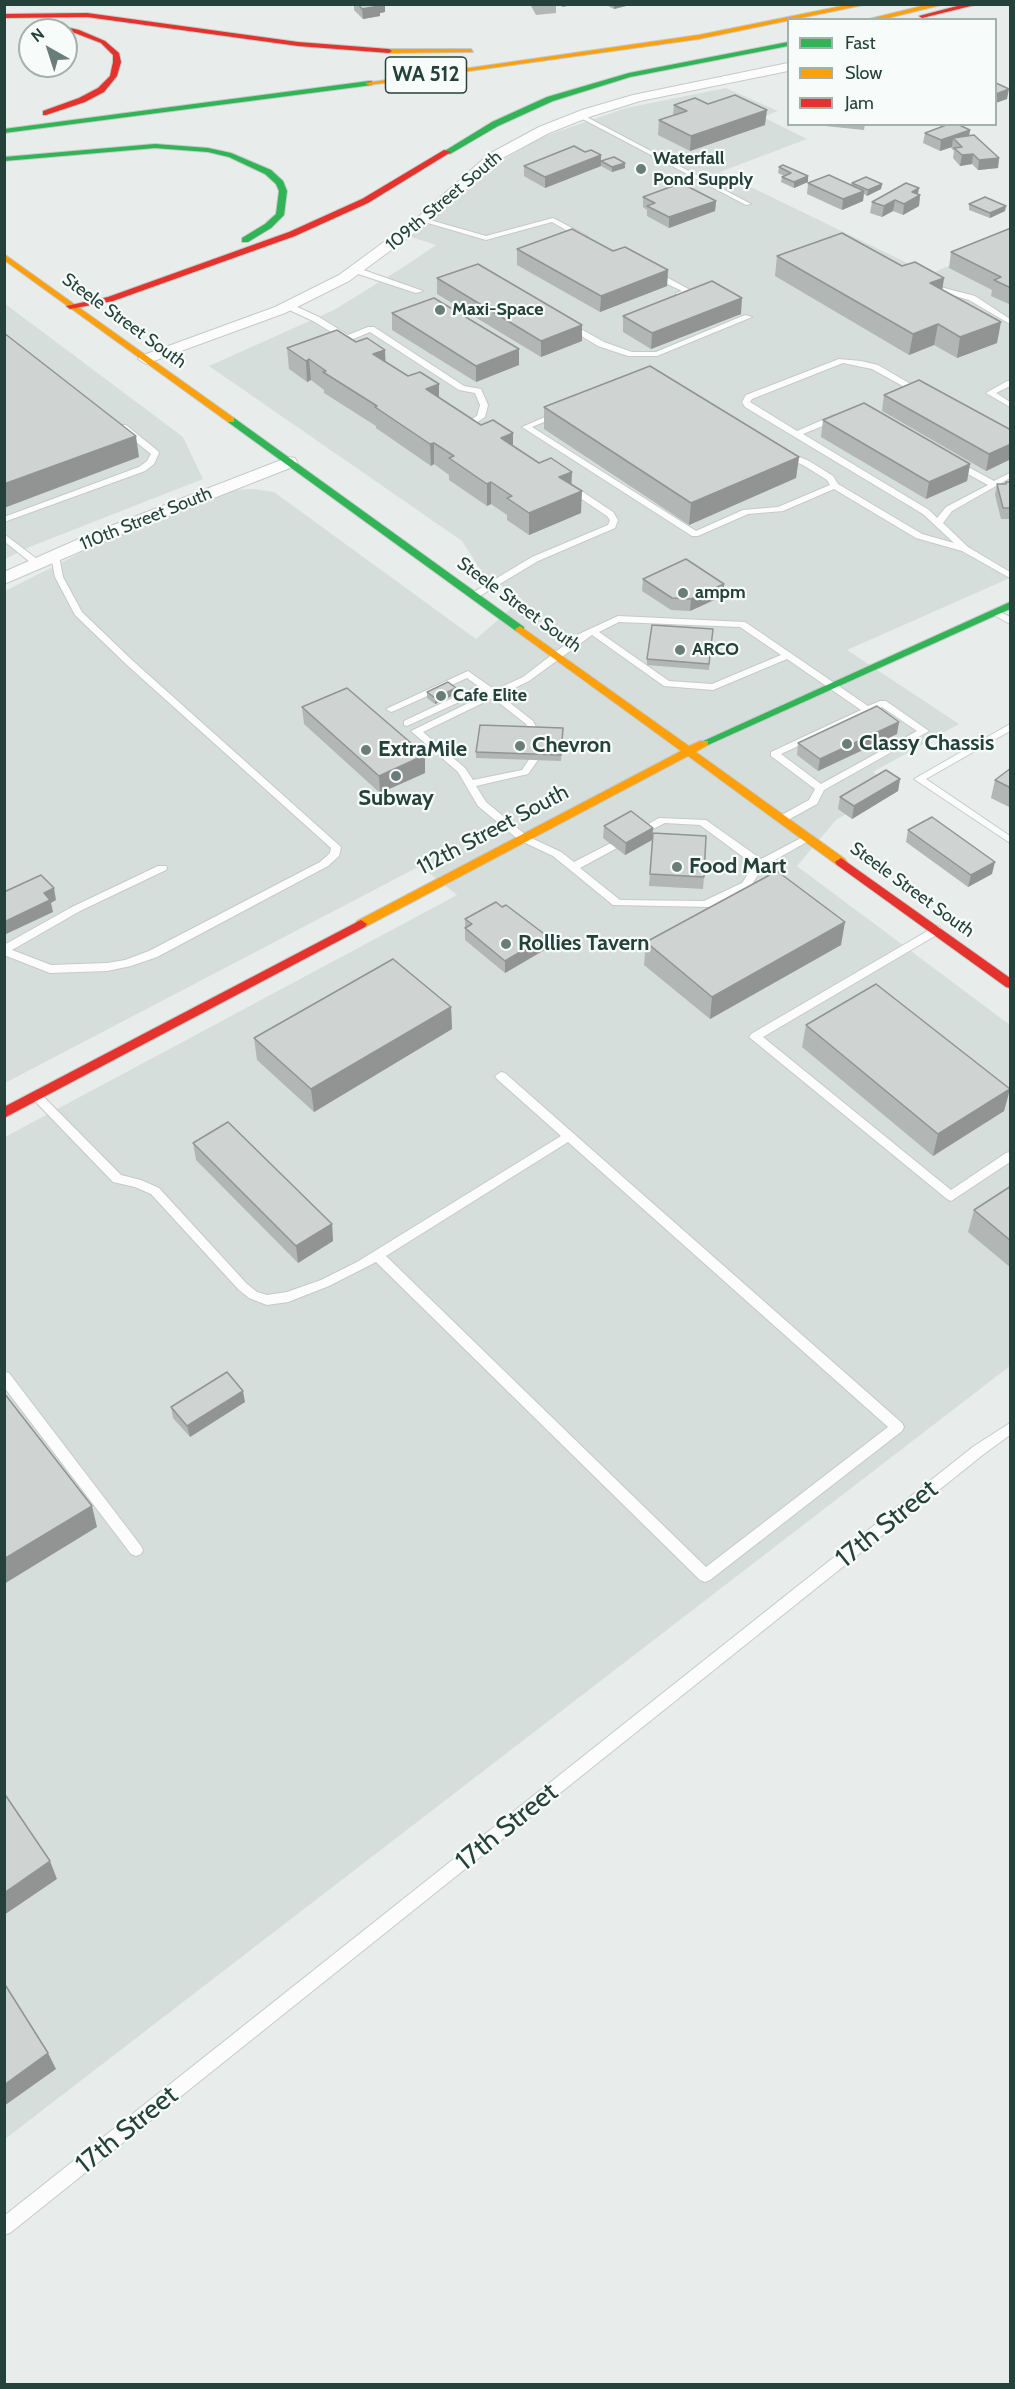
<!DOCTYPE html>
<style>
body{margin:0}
#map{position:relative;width:1015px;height:2389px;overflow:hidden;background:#e8edeb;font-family:Cabin,sans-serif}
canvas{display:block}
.frame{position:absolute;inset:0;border:6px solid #24423a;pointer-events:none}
.legend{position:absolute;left:787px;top:18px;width:210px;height:108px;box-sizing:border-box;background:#f7fbf9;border:2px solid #a3b1ad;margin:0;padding:8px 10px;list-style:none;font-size:18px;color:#24423a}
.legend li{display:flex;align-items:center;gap:12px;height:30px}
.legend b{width:30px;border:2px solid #a3b1ad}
.north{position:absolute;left:18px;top:18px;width:60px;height:60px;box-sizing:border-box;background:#f7fbf9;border:2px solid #a3b1ad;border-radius:50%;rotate:321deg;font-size:16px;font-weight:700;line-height:24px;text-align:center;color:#24423a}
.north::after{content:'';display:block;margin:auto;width:21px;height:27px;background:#697e78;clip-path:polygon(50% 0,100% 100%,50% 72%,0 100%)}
</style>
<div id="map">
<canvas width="1015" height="2389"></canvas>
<div class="frame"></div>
<ul class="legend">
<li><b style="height:8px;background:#30b455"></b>Fast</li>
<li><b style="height:8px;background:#ff9f0a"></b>Slow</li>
<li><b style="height:8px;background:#e5322d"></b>Jam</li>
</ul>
<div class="north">N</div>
</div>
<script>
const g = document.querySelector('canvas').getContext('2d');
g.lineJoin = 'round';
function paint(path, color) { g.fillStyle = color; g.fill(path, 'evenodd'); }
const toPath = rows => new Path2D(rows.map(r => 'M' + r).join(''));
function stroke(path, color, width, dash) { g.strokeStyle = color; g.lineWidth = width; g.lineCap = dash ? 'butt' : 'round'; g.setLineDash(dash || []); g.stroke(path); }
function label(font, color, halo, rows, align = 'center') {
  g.font = font + ' Cabin,sans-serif'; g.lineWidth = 4.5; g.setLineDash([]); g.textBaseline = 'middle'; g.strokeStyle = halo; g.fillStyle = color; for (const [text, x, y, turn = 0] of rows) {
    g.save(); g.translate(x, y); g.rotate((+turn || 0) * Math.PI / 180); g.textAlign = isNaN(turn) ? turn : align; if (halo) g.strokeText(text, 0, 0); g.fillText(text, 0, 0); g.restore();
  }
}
const built = toPath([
 [726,88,778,111,763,117,807,139,720,172,930,274,1010,239,1010,578,847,650,959,724,873,772,894,787,836,820,797,866,1010,1025,1010,1366,5,2139,5,1137,457,895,420,866,5,1083,5,591,94,546,233,490,254,489,274,492,476,639,522,599,483,574,462,541,209,366,334,310,405,266,436,245,411,237,505,159,542,137,626,108],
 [4,303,183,437,203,479,32,546,5,559]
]);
const lane = toPath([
 [577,114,581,114,751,204,746,205,577,116,577,114],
 [423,218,486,236,553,218,587,236,580,238,552,222,486,240,421,221,419,220,423,218],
 [352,268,358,268,423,291,416,293,352,272,352,268],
 [651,272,657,272,692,291,682,297,676,297,676,293,682,291,651,276,651,272],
 [925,283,975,296,1010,319,1010,324,969,300,925,287,925,283],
 [285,304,291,304,319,317,348,335,368,327,374,327,464,386,481,389,488,405,485,417,473,425,467,425,467,421,477,416,480,405,475,393,459,390,370,332,353,339,352,341,346,341,313,321,285,308,285,304],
 [745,315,752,317,657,356,628,356,598,346,565,326,572,324,604,342,632,352,656,352,745,315],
 [839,359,861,361,878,365,926,393,919,395,872,369,843,363,752,399,750,402,797,431,834,415,840,415,840,419,803,434,929,510,937,518,946,507,988,485,953,466,953,462,959,462,994,481,1010,473,1010,478,952,511,943,523,968,547,1010,572,1010,578,962,551,916,538,834,489,783,511,748,514,698,536,692,536,522,427,640,376,659,377,776,447,809,461,833,476,838,484,922,534,954,543,923,514,745,407,742,402,746,395,839,359],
 [644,380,654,381,770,451,803,465,827,480,830,485,778,507,743,510,696,531,532,427,644,380],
 [1007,381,1010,381,1010,386,996,393,1010,402,1010,407,986,393,1007,381],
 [120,425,126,425,158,451,159,453,154,464,145,471,4,522,4,517,139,467,147,461,151,454,120,429,120,425],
 [565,484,571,484,613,512,618,520,615,528,538,561,478,597,472,597,472,593,532,557,608,525,610,520,607,516,565,488,565,484],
 [4,534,41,562,41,566,35,566,4,541,4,534],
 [55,553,59,556,63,577,82,612,133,661,341,847,339,856,328,866,157,957,131,966,107,971,50,973,4,955,4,945,72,907,158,866,166,866,167,868,166,870,80,911,12,950,51,965,107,963,125,960,149,951,320,862,330,853,331,848,127,665,75,615,55,577,51,556,55,553],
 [995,609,1010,617,1010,624,992,614,992,610,995,609],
 [618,616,745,622,868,706,880,701,886,701,929,731,824,790,817,804,786,821,778,821,778,817,809,800,815,789,771,756,771,752,861,710,787,659,713,690,664,686,592,635,529,681,500,695,533,721,539,733,537,735,531,735,526,724,493,698,423,732,465,768,473,780,522,770,530,758,536,758,538,760,528,774,476,786,486,802,527,836,561,852,574,862,609,844,617,844,617,848,580,868,620,900,704,901,742,883,754,865,700,825,665,823,645,833,641,834,636,831,659,818,706,820,761,859,805,836,813,836,814,838,764,866,750,887,710,907,613,905,553,856,519,840,478,806,458,772,411,731,487,694,483,691,407,726,404,725,404,721,478,686,467,678,394,711,391,712,386,709,468,671,495,690,523,677,579,634,618,616],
 [619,622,740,627,781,655,712,684,669,681,599,632,619,622],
 [882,707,917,731,821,784,781,754,882,707],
 [1010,724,1010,731,926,779,1010,836,1010,843,914,779,1010,724],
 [936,926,940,927,941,930,940,933,763,1037,951,1190,1006,1153,1010,1152,1010,1162,951,1201,947,1199,749,1037,751,1034,936,926],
 [501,1072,505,1073,573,1133,902,1423,904,1427,902,1431,710,1580,705,1582,700,1580,376,1262,329,1286,288,1302,267,1305,249,1298,239,1290,151,1194,135,1187,113,1182,30,1096,32,1093,40,1093,121,1175,141,1180,159,1188,247,1284,257,1292,267,1295,287,1292,321,1280,357,1262,561,1136,497,1079,495,1076,501,1072],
 [568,1142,888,1427,706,1567,386,1256,568,1142],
 [4,1372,9,1373,141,1546,143,1550,141,1554,136,1556,131,1554,4,1387,4,1372],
 [1010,1423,1010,1435,984,1454,10,2233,4,2235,4,2216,974,1446,1010,1423]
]);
const street = toPath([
 [788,63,788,71,640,101,592,116,549,133,499,160,428,223,349,281,285,313,151,362,146,364,138,359,141,356,275,307,339,275,418,217,489,154,539,127,582,110,633,95,788,63],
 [289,457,295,458,297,462,295,466,102,542,4,584,4,572,90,534,289,457]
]);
const fast = toPath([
 [788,42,788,46,630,77,553,101,498,126,450,154,443,152,492,122,547,97,629,73,788,42],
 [369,81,372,81,372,85,4,133,4,129,369,81],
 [155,144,208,148,231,153,271,170,283,181,287,191,284,215,271,228,248,242,242,242,242,238,265,224,276,214,279,191,276,184,265,174,229,157,208,152,155,148,4,161,4,157,155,144],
 [228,418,234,418,524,627,524,631,516,631,228,422,228,418],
 [1010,602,1010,609,708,745,700,745,699,743,1010,602]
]);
const slow = toPath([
 [852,4,868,4,699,39,369,85,365,83,699,35,852,4],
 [930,4,945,4,880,20,865,20,930,4],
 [471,49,473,52,389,53,386,51,389,49,471,49],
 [4,254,234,418,234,422,228,422,4,260,4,254],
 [520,626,689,746,700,741,708,741,708,745,696,752,845,859,847,862,845,865,837,865,688,756,365,927,357,927,355,924,357,921,681,751,516,631,515,629,520,626]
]);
const jam = toPath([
 [965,4,979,4,922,18,919,16,965,4],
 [87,13,298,42,389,49,392,51,389,53,298,46,87,17,4,18,4,14,87,13],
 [57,25,79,30,105,41,119,53,121,62,117,76,104,92,85,102,46,115,43,115,43,111,79,98,98,88,110,76,113,62,113,55,101,43,75,33,55,28,57,25],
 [444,150,451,152,368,203,295,236,113,301,70,309,66,306,108,297,289,232,362,199,444,150],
 [841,858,1010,978,1010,988,1006,987,837,865,835,862,841,858],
 [361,920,367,924,365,927,4,1118,4,1107,361,920]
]);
const wall = toPath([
 [354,4,385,4,385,12,380,13,380,16,363,19,354,10],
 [530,4,556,4,556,13,536,15],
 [604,4,626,4,626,6,614,9],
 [708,104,765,125,690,151,658,135,659,120,673,115,674,105],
 [826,124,865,124,864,130,825,126],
 [970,130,969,136,999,158,998,168,978,170,972,164,960,166,953,158,954,151,951,148,952,147,940,151,923,143,925,133],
 [601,155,601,166,545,188,524,176,524,166],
 [601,161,625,168,612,172,601,166],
 [779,167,808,176,808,182,794,188,781,182,782,177,784,176,778,173],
 [808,183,851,185,852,183,882,184,881,189,867,196,864,194,863,201,842,210,807,194],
 [919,188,918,194,920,195,919,206,903,215,893,211,882,217,870,213,872,202],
 [643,197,716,201,715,211,669,228,647,216,647,210,643,207],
 [969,204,1005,211,990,218,969,210],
 [1011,228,1011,305,991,296,992,290,949,268,951,252],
 [517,249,668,270,667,286,600,312,517,265],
 [777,256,902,266,944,278,942,290,997,343,957,358,934,345,909,355,775,276],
 [437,278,582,325,582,341,541,357,437,294],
 [392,313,519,365,476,382,392,330],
 [741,314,651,349,623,332,623,316],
 [287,348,386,362,408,376,439,384,439,397,572,485,581,513,529,535,507,520,507,515,491,504,487,506,449,480,449,475,434,464,431,466,376,428,376,426,324,393,324,390,311,380,307,382,289,369],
 [884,395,1011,430,1011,459,986,471,882,411],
 [544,407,799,457,796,478,689,525,544,429],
 [823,420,970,464,967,481,926,499,821,437],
 [1006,482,1011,482,1011,519,1001,519,995,495,997,484,1005,484],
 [643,579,724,584,723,596,690,611,671,610,642,591],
 [713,629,709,670,647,665,647,659],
 [456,688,456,694,435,704,427,698,427,692],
 [302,707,425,755,425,773,380,793,304,724],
 [563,728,561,761,476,758,476,752],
 [897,734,818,771,797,755,798,743],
 [1011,768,1011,808,991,798,995,780],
 [900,779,898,791,852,819,838,809,840,797],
 [604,826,653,828,652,840,625,855,603,838],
 [908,830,992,874,968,887,906,842],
 [653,833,704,877,703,889,649,886],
 [465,919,547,936,546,949,505,973,465,940],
 [646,942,841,945,710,1019,644,965],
 [451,1007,452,1029,314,1112,257,1060,254,1038],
 [806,1025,1010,1089,1004,1111,933,1156,802,1047],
 [193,1143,332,1224,333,1241,298,1263,196,1160],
 [1011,1186,1011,1268,968,1232,974,1210],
 [245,1402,190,1437,173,1418,171,1407]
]);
const shadedWall = toPath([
 [376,4,385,4,385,12,380,13,380,16,363,19,362,9],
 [562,4,578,4,562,7],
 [614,4,626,4,626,6,614,9],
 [1009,89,1007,99,996,103,996,94],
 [767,110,765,125,690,151,691,136],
 [970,130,968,141,953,138,952,147,940,151,941,140],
 [973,154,972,164,960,166,962,155],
 [601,155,601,166,545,188,545,177],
 [999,158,998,168,978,170,979,160],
 [625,163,625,168,612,172,612,167],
 [808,176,808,182,794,188,794,182],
 [882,184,881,189,867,196,868,190],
 [919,188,917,196,920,195,919,206,903,215,904,204,912,192],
 [864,191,863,201,842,210,843,199],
 [895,200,893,211,882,217,884,206],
 [716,201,715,211,669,228,669,217],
 [1006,206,1005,211,990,218,990,213],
 [668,270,667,286,600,312,601,296],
 [944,278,941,298,930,283],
 [742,298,741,314,651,349,652,333],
 [1001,322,997,343,957,358,960,337],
 [938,324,934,345,909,355,913,334],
 [582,325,582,341,541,357,541,341],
 [519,349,519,365,476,382,476,366],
 [385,350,386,370,373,354],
 [309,359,311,380,307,382,306,361],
 [439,384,439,405,426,389],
 [513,433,513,454,501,438],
 [136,436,139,457,4,508,4,484],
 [434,443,434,464,431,466,430,444],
 [1011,444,1011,459,986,471,989,454],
 [799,457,796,478,689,525,691,503],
 [970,464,967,481,926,499,929,482],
 [572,472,571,493,559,477],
 [491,482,491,504,487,506,487,484],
 [582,491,581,513,529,535,529,513],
 [724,584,723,596,690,611,691,599],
 [456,688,456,694,435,704,435,698],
 [899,722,897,734,818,771,820,759],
 [425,755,425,773,380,793,379,776],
 [900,779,898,791,852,819,854,806],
 [653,828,652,840,625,855,626,843],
 [995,862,992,874,968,887,971,875],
 [54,888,56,900,51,903,53,912,4,935,4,922,44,893],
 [845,922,841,945,710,1019,712,997],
 [547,936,546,949,505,973,505,961],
 [451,1007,452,1029,314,1112,311,1089],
 [1010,1089,1004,1111,933,1156,938,1134],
 [332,1224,333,1241,298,1263,296,1246],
 [243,1391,245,1402,190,1437,187,1426],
 [92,1506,97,1527,4,1584,4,1559],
 [50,1861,57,1879,4,1915,4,1893],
 [48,2053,56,2069,4,2106,4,2085]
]);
const building = toPath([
 [358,4,377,4,379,6,362,9,358,4],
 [996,83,1009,89,996,94,996,83],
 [735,95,767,110,691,136,659,120,687,111,674,105,695,98,708,104,735,95],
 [949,124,957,124,970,130,941,140,925,133,949,124],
 [974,135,999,158,979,160,973,154,962,155,954,148,962,147,953,138,974,135],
 [574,146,585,152,591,150,601,155,545,177,524,166,574,146],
 [614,157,625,163,612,167,601,161,614,157],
 [783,165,808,176,794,182,782,177,791,173,779,167,783,165],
 [829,175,864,191,843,199,808,183,829,175],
 [866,177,882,184,868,190,852,183,866,177],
 [681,183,716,201,669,217,647,206,655,203,643,197,681,183],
 [906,183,919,188,912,192,920,195,904,204,895,200,884,206,872,202,906,183],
 [985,197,1006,206,990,213,969,204,985,197],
 [1011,228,1011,288,994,280,1001,277,951,252,1011,228],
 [572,229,613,251,625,247,668,270,601,296,517,249,572,229],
 [842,233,902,266,915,262,944,278,930,283,1001,322,960,337,938,324,913,334,777,256,842,233],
 [478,264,582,325,541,341,437,278,478,264],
 [712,281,742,298,652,333,623,316,712,281],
 [434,298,519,349,476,366,392,313,434,298],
 [337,330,356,342,367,338,385,350,373,354,408,376,420,372,439,384,426,389,481,425,493,420,513,433,501,438,539,463,551,458,572,472,559,477,582,491,529,513,507,498,512,496,491,482,487,484,449,458,454,456,434,443,430,444,375,407,377,406,323,372,326,371,309,359,306,361,287,348,337,330],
 [4,333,136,436,4,484,4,333],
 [650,366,799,457,691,503,544,407,650,366],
 [919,380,1011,430,1011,444,989,454,884,395,919,380],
 [864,403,970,464,929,482,823,420,864,403],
 [1006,482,1011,482,1011,508,1003,508,997,484,1006,484,1006,482],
 [686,559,724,584,691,599,672,598,643,579,686,559],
 [652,625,713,629,709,664,647,659,652,625],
 [448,682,456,688,435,698,427,692,448,682],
 [347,688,425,755,379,776,302,707,347,688],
 [877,706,899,722,820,759,798,743,877,706],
 [480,725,563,728,561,755,476,752,480,725],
 [1011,768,1011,788,995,780,1011,768],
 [886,770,900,779,854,806,840,797,886,770],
 [631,811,653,828,626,843,604,826,631,811],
 [932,817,995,862,971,875,908,830,932,817],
 [653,833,706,836,704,877,650,874,653,833],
 [777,871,845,922,712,997,646,942,777,871],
 [41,875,54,888,44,893,50,900,4,922,4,892,41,875],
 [496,902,502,907,506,905,547,936,505,961,465,928,472,924,465,919,496,902],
 [393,959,451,1007,311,1089,254,1038,393,959],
 [876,984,1010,1089,938,1134,806,1025,876,984],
 [228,1122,332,1224,296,1246,193,1143,228,1122],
 [1011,1186,1011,1241,974,1210,1011,1186],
 [227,1372,243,1391,187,1426,171,1407,227,1372],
 [4,1393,92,1506,4,1559,4,1393],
 [4,1793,50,1861,4,1893,4,1793],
 [4,1983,48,2053,4,2085,4,1983]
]);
const markers = [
 [641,169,6,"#697e78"],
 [440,310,6,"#697e78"],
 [683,593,6,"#697e78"],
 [680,650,6,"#697e78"],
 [441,696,6,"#697e78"],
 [847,744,6,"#697e78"],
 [520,746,6,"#697e78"],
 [366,750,6,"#697e78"],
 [396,776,6,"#697e78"],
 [677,867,6,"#697e78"],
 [506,944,6,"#697e78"]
];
const farPoinames = [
 ["Waterfall",653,159],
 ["Pond Supply",653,180],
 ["Maxi-Space",452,310],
 ["ampm",695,593],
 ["ARCO",692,650],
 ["Cafe Elite",453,696]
];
const farStreetnames = [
 ["109th Street South",444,201,-40],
 ["Steele Street South",124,321,36],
 ["110th Street South",146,519,-22],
 ["Steele Street South",519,605,36],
 ["Steele Street South",912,890,36]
];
const shields = [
 [426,75,81]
];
const shieldNames = [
 ["WA 512",426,75]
];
const poiNames = [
 ["Classy Chassis",859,744],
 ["Chevron",532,746],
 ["ExtraMile",378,750],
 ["Subway",396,799,"center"],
 ["Food Mart",689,867],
 ["Rollies Tavern",518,944]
];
const streetNames = [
 ["112th Street South",493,830,-28]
];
const nearStreetnames = [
 ["17th Street",887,1524,-39],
 ["17th Street",507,1827,-39],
 ["17th Street",127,2130,-39]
];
paint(built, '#d6dedb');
stroke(lane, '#c5cac8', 2);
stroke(street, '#c5cac8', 2);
stroke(fast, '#c3cbc8', 2);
stroke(slow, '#c3cbc8', 2);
stroke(jam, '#c3cbc8', 2);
paint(lane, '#fcfcfc');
paint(street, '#fcfcfc');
paint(fast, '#30b455');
paint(slow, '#ff9f0a');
paint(jam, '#e5322d');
paint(wall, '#b2b6b5');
paint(shadedWall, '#919493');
paint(building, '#cfd4d2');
stroke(building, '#919493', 1.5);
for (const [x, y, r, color] of markers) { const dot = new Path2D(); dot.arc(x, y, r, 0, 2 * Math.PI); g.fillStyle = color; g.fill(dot); stroke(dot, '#f7fbf9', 2); }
label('bold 18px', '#24423a', '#f7fbf9', farPoinames, 'left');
label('18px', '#24423a', '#f7fbf9', farStreetnames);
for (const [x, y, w] of shields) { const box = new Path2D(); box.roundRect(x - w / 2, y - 18, w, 36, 4.5); g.fillStyle = '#f7fbf9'; g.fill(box); stroke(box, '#24423a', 1.5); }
label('bold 21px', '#24423a', null, shieldNames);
label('bold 22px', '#24423a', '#f7fbf9', poiNames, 'left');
label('22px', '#24423a', '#f7fbf9', streetNames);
label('27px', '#24423a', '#f7fbf9', nearStreetnames);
</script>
